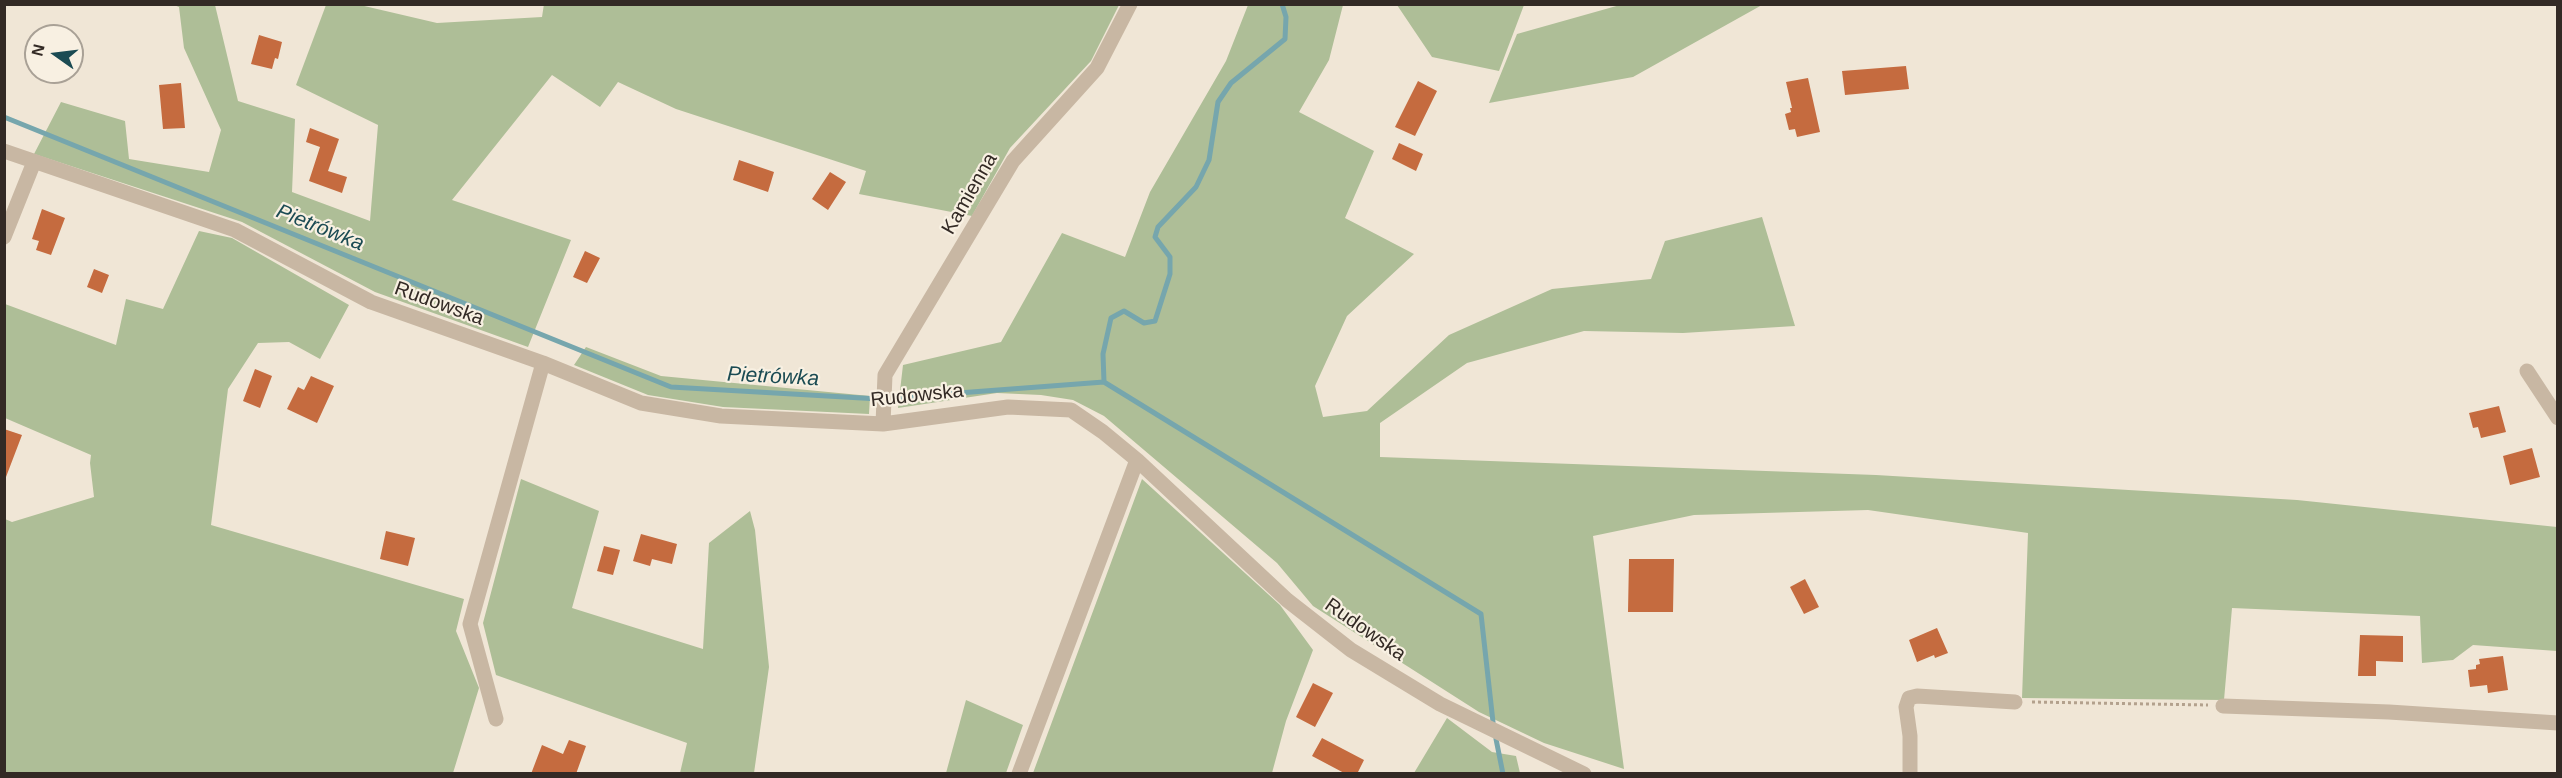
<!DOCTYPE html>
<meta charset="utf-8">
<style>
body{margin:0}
#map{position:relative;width:2562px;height:778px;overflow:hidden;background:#f0e6d6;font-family:Helvetica,sans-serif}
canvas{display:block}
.frame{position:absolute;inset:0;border:6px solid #332a25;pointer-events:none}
.north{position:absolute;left:24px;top:24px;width:60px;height:60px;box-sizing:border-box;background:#f8f0e2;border:2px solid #a9a196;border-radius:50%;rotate:284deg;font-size:16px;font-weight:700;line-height:24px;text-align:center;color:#332a25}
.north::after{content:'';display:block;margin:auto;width:21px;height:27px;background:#1b4b53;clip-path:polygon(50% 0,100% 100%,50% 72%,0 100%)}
</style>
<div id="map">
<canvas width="2562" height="778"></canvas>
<div class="frame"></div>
<div class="north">N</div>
</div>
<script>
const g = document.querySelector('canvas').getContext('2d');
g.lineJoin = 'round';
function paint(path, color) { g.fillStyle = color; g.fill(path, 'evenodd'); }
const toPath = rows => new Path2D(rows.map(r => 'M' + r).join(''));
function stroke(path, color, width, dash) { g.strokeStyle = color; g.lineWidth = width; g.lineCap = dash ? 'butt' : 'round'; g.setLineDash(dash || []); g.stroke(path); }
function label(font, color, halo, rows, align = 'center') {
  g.font = font + ' Helvetica,sans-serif'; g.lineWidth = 4.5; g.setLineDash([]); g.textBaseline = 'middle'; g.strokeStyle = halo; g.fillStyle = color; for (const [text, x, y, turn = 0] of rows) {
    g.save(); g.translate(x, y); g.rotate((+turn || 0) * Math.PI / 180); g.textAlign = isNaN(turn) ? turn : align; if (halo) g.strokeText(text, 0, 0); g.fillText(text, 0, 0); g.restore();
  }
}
const green = toPath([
 [544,4,1119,5,1091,61,1010,148,972,216,859,194,866,171,676,109,618,82,600,107,552,75,452,200,571,240,528,347,375,292,242,222,34,154,61,102,125,121,129,159,209,172,221,130,184,48,179,7,174,5,215,5,238,101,295,119,292,192,370,221,378,125,296,85,326,5,360,5,437,23,542,17],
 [1248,5,1343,5,1329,60,1299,112,1374,151,1345,218,1414,254,1347,316,1315,386,1323,417,1367,411,1449,335,1552,289,1651,279,1665,241,1762,217,1795,326,1683,333,1584,331,1467,363,1380,423,1380,457,1876,475,2297,500,2557,527,2557,651,2473,645,2453,660,2422,663,2420,616,2232,608,2224,700,2022,698,2028,533,1868,510,1694,515,1593,536,1624,769,1544,743,1479,712,1313,606,1277,563,1104,416,1073,400,1041,395,997,393,898,408,903,365,1001,342,1062,233,1125,257,1150,192,1226,61],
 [1397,5,1524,5,1499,71,1432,57],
 [1620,5,1762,5,1633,77,1489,103,1517,34],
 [199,231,232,238,349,305,320,359,289,342,258,343,228,389,211,525,464,599,456,631,479,688,453,773,5,773,5,519,12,522,94,497,90,463,91,455,5,418,5,304,116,345,126,299,163,309],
 [586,347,661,376,870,396,869,414,723,407,648,395,574,365],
 [521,479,599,511,572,608,703,649,709,543,750,511,755,530,769,667,754,773,680,773,687,743,496,675,483,623],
 [1142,479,1280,605,1313,650,1286,721,1272,773,1033,773],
 [966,700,1023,725,1006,773,946,773],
 [1447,718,1492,752,1516,756,1520,773,1414,773]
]);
const stream = toPath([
 [4,117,671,387,879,399,1104,382],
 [1104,382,1481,614,1493,722],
 [1104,382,1103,354,1111,318,1124,311,1144,323,1155,321,1170,274,1170,257,1155,237,1158,227,1196,187,1209,160,1218,102,1231,83,1285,39,1286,17,1282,4],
 [1496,739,1503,774]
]);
const building = toPath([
 [259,35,282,42,278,59,275,58,272,69,251,64],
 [1906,66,1909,89,1845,95,1842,71],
 [1808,78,1820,132,1797,137,1795,129,1789,130,1785,114,1791,112,1790,108,1792,108,1786,82],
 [1418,81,1437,91,1415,136,1395,127],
 [181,83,185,128,163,129,159,85],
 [310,128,339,139,328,171,347,177,342,193,309,181,320,147,306,142],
 [1399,143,1423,154,1416,171,1392,159],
 [739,160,774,172,768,192,733,180],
 [830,172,846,182,828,210,812,199],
 [42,209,65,218,51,255,36,250,39,241,32,239],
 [585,251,600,258,587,283,573,277],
 [94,269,109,275,102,293,87,287],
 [255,369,272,376,260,408,243,401],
 [311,376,334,386,317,423,287,409,298,387,304,390],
 [2499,406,2506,432,2481,438,2478,427,2473,428,2469,413],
 [4,429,22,435,6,477,4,477],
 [2532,448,2540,477,2510,485,2503,456],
 [386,531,415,538,408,566,380,559],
 [641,534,677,544,672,564,652,559,650,566,633,561],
 [604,546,620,550,613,575,597,571],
 [1629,559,1674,559,1673,612,1628,612],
 [1805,579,1819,607,1804,614,1790,587],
 [1937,628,1948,653,1935,658,1934,655,1917,662,1909,640],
 [2360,635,2403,636,2403,662,2376,661,2376,676,2358,676],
 [2503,656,2508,690,2488,693,2487,685,2470,687,2468,670,2476,669,2476,665,2480,664,2479,659],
 [1313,683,1333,693,1315,727,1296,717],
 [1322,738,1364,760,1357,774,1346,774,1312,756],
 [569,740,586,746,576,774,531,774,542,745,563,754]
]);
const path = toPath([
 [2032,702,2208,705]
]);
const minor = toPath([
 [4,151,235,230,371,302,543,363,641,403,721,416,883,424,1008,407,1071,410,1103,432,1137,460,1287,600,1351,650,1440,704,1584,774],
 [4,237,34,162],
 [2527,371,2558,418],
 [883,424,885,375,1013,161,1097,68,1130,4],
 [2223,706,2389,712,2558,723],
 [496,719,470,624,543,363],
 [1019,774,1137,460],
 [1910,774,1910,736,1906,707,1909,698,1917,696,2015,702]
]);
const streetNames = [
 ["Kamienna",970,194,-60],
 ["Rudowska",439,304,20],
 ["Rudowska",917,396,-6],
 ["Rudowska",1365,630,35]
];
const waterNames = [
 ["Pietrówka",320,228,22],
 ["Pietrówka",773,377,3]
];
paint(green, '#aebe97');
stroke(stream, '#76a6ad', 5);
paint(building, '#c56b3f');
stroke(path, '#b3a18d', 3, [3, 3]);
stroke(minor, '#c8b7a3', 15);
label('20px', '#332a25', '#f8f0e2', streetNames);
label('italic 21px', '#1b4b53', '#f8f0e2', waterNames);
</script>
